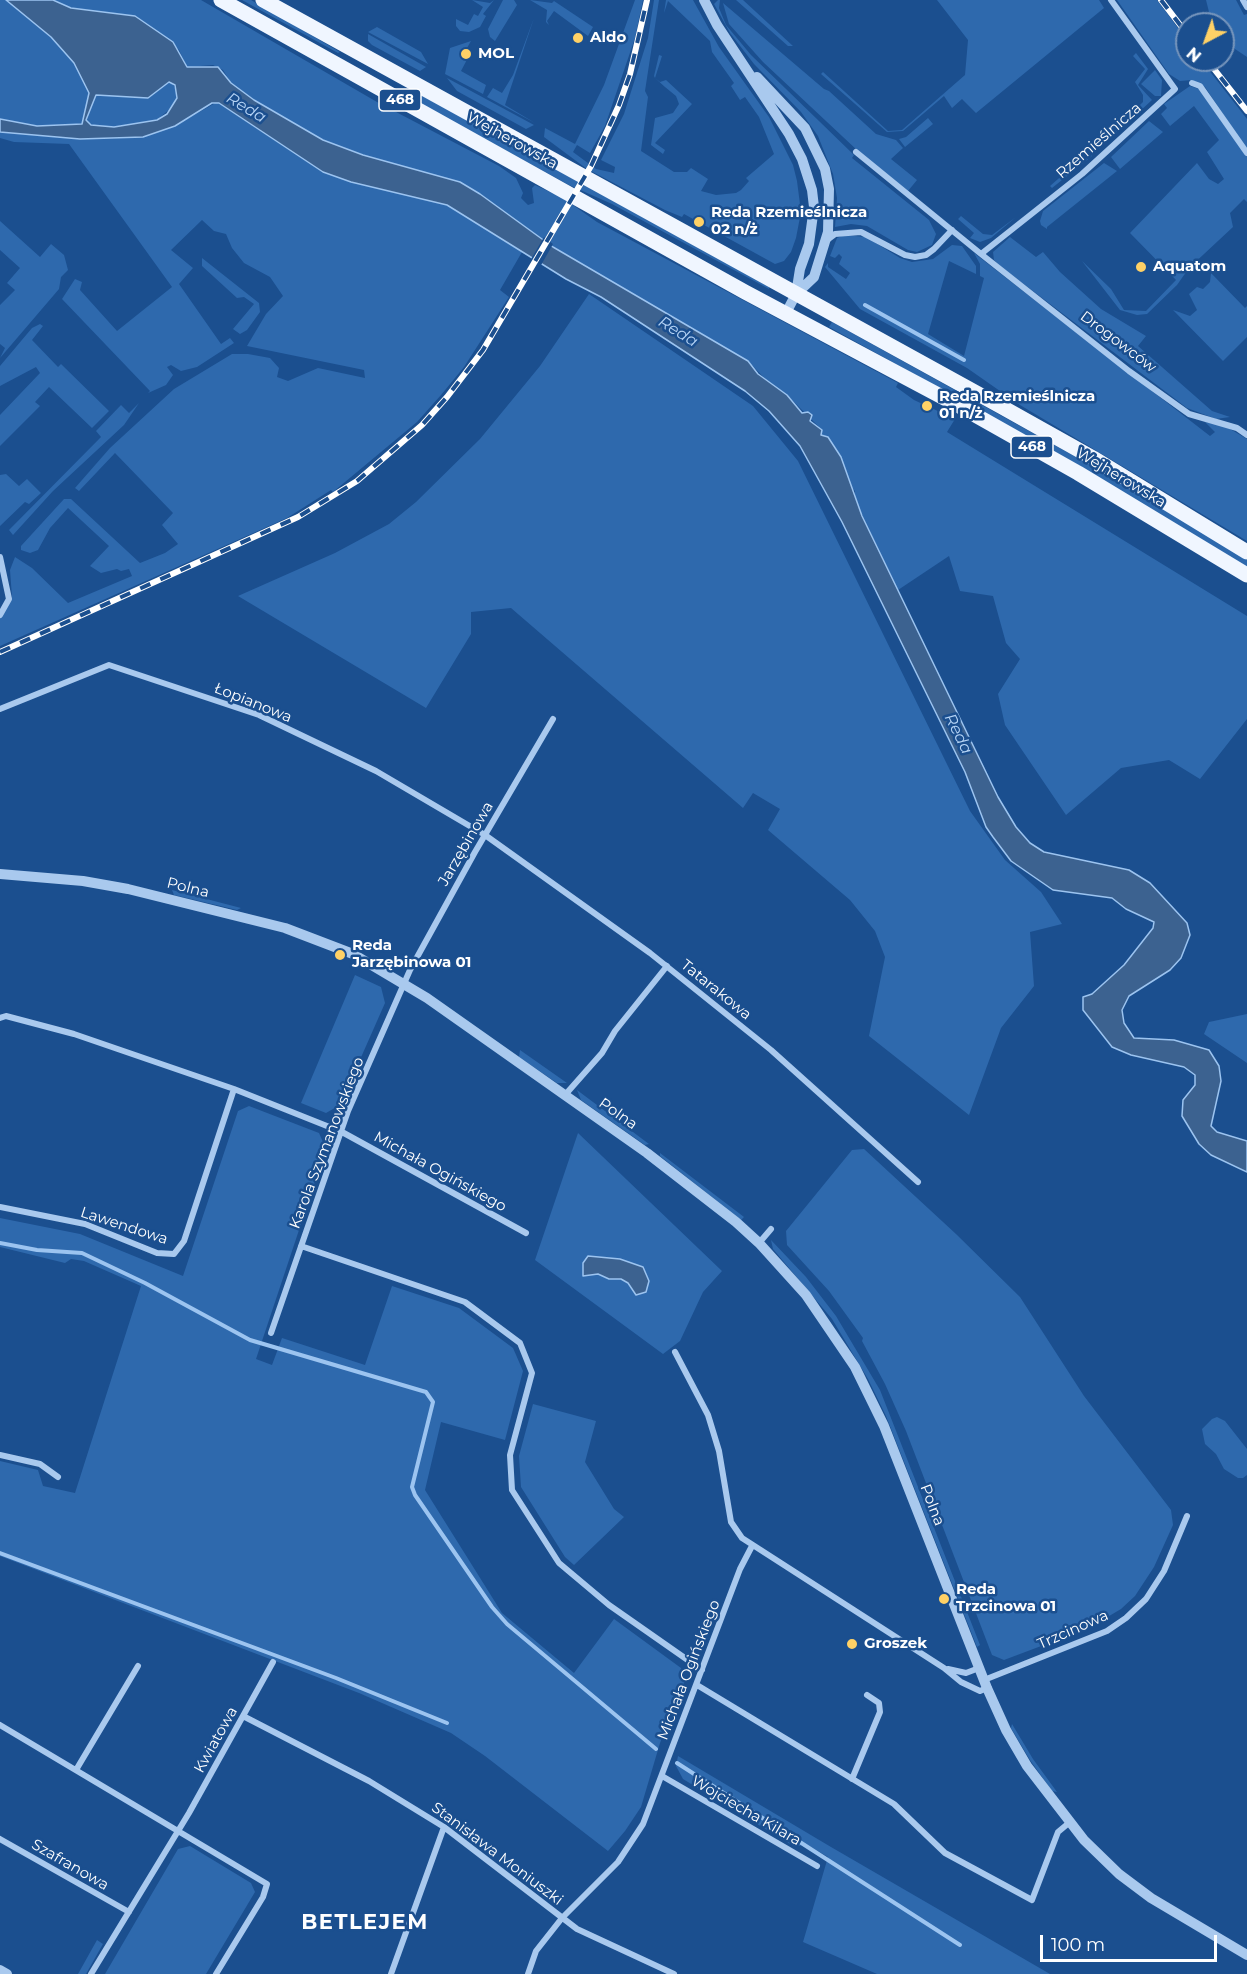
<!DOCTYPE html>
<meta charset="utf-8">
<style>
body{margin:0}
#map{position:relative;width:1247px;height:1974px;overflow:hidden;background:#1b4f8f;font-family:Montserrat,sans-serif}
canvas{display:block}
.north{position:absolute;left:1175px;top:12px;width:60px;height:60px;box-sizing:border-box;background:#1b4f8f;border:2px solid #7695bc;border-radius:50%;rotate:221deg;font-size:16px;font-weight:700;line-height:24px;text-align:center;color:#fff}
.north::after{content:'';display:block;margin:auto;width:21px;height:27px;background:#ffd166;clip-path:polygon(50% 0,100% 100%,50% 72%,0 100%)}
.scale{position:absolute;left:1040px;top:1935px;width:177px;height:27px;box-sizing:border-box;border:3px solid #fff;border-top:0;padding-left:8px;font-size:18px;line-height:21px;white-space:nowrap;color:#fff;-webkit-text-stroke:4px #1b4f8f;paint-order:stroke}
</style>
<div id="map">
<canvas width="1247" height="1974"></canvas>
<div class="north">N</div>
<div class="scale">100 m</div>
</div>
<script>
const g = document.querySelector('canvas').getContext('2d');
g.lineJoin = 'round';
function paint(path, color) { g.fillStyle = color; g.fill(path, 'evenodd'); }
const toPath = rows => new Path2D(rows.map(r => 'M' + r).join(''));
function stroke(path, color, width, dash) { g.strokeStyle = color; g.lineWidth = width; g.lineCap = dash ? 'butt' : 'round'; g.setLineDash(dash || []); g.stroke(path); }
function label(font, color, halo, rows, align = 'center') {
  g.font = font + ' Montserrat,sans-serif'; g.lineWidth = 5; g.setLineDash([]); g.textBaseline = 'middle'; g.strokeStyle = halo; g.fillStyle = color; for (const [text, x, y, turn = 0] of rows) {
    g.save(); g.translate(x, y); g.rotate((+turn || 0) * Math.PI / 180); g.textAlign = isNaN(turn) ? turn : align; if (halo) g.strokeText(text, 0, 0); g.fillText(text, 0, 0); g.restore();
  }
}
const green = toPath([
 [0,0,6,0,51,37,172,82,178,94,172,107,157,120,114,127,79,124,37,126,0,119],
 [53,0,201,0,377,102,499,166,516,178,523,193,521,198,528,205,534,203,532,188,535,185,563,198,597,222,898,383,896,387,914,400,955,419,947,432,1247,616,1247,719,1200,779,1169,760,1121,768,1066,815,1005,725,998,694,1020,659,1006,643,993,596,960,591,949,556,898,590,855,500,855,491,851,487,836,449,828,437,820,435,822,430,787,395,774,388,748,361,553,247,480,194,460,182,363,155,323,140,254,100,231,83,223,70,213,65,187,67,179,50,135,16,71,8],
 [242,0,251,0,340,52,338,53],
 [472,0,490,3,494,0,483,14,486,16,480,27,469,32,460,31,456,26,456,19,468,25,474,14,478,16,483,7],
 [503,0,514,0,517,5,495,41,490,37,488,29],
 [530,0,552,3,554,1,593,27,588,36,554,11,547,21,549,25,546,22,547,10],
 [635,0,643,0,635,38,605,126,590,153,577,145,573,152,596,169,614,173,615,167,601,160,624,114,648,38,654,0,659,0,645,91,648,97,641,151,674,172,687,172,691,168,708,179,701,191,716,195,736,193,741,190,749,181,746,178,774,154,759,117,745,97,740,100,731,86,734,83,712,52,710,41,668,1,664,13,666,0,693,0,719,47,769,117,793,165,797,181,801,212,796,238,791,252,784,261,775,264,684,214,682,217,665,210,587,169,544,137,545,128,575,144,604,85],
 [718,0,720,0,719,8,726,25,751,55,854,155,852,158,929,220,936,234,932,245,917,252,908,250,867,226,851,224,835,227,837,198,833,174,818,136,801,112,754,64,730,33,714,4],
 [736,0,743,0,793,46,788,46],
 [937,0,1099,0,1104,8,976,113,962,99,952,108,944,96,903,131,887,132,821,74,823,72,888,131,902,130,965,75,968,40],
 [1117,0,1157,0,1187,40,1187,60,1201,60,1247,119,1247,150,1205,87,1192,80,1180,81,1169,74],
 [1206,0,1236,0,1244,15,1247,14,1247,57,1223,41,1223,24,1212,24],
 [723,3,824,89,829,91,876,134,896,140,903,148,891,159,917,180,908,191,858,151,763,62,729,24],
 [534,18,505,105,535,123,487,97,493,88,502,93,513,75],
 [377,27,421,52,428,64,368,32],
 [368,34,426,67,420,71,372,45,368,41],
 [471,41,467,48,471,52,461,71,486,85,483,94,445,74,450,48],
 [1136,53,1148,69,1138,85,1152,100,1099,149,1092,142,1099,136,1104,140,1143,102,1143,95,1135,82,1145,69,1133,56],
 [659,55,662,56,655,78,660,82,666,80,692,104,655,143,665,150,663,154,651,145,655,118,673,113,679,104,676,96,665,87,655,78,654,76],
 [1155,70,1162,80,1161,96,1155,96,1141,84],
 [447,78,534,125,526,129,457,91],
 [1190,86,1199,89,1247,157,1247,202,1244,199,1230,213,1233,227,1189,268,1177,285,1147,314,1137,315,1120,310,1082,261,1111,289,1124,310,1146,311,1176,280,1130,233,1197,163,1209,179,1218,184,1224,179,1207,152,1219,140,1194,106,1170,126,1161,114,1167,108,1164,104],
 [412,90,769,287,769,289,612,204,569,185,406,96,406,91],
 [217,102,323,172,351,182,447,205,522,252,500,290,509,297,464,367,441,395,417,422,333,492,331,490,287,518,0,646,0,618,12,597,10,570,15,557,32,568,68,603,132,576,129,569,121,571,117,569,101,573,90,566,109,546,68,508,50,528,38,550,30,553,21,550,21,546,64,499,71,499,140,563,165,553,178,544,162,525,173,513,115,453,79,491,75,488,110,448,174,389,232,354,248,354,270,358,279,368,277,377,288,381,318,368,365,378,364,370,247,346,266,314,283,296,270,277,244,263,232,248,226,234,214,231,202,220,171,250,193,268,179,284,221,344,230,338,234,343,197,367,181,371,171,365,167,367,173,375,166,385,148,393,150,391,62,299,75,279,82,282,80,290,117,331,172,287,69,144,14,142,0,138,0,132,80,139,135,138,175,126],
 [928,118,933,124,905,147,899,139,906,137],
 [1149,121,1163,132,1120,169,1111,157],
 [1084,149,1092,156,1052,188,1050,186,1082,158,1079,153],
 [1104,163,1117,171,1047,227,1047,229,1041,225,1040,221,1043,211],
 [961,216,983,234,992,235,1016,217,991,238,980,242,970,238,974,233,958,219],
 [0,221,40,257,51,244,64,255,68,270,61,277,59,289,0,358,5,348,0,344,0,305,15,290,7,283,20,268,0,250],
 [844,235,866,237,900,258,912,262,933,259,952,245,962,246,976,266,976,274,949,261,928,334,964,356,984,278,980,276,980,264,974,253,1210,436,1215,432,1205,422,1225,426,1247,439,1247,541,1020,405,967,368,860,309,825,267,828,263,828,267,846,279,850,273,839,264,842,257,839,254,835,258,830,256,837,238],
 [1010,237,1036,257,1043,252,1060,272,1101,309,1146,336,1138,346,1212,411,1230,417,1216,419,1187,408,1000,266,994,260,993,252],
 [202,258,259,303,260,312,247,330,240,334,233,329,254,304,244,297,237,298,202,266],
 [1211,273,1245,308,1247,306,1247,337,1223,361,1173,310,1190,316,1197,310,1189,294,1197,287,1203,289,1210,282],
 [589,294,753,406,798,461,970,811,1005,860,1041,892,1062,924,1030,932,1034,986,1001,1028,969,1115,869,1036,885,957,875,931,850,900,768,830,780,809,753,793,743,808,511,608,471,612,471,634,426,708,238,596,335,553,389,524,416,502,480,439,540,366],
 [832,322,1112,477,1247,560,1247,567,1068,459,829,327],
 [40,324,43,326,32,340,58,367,61,364,109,411,92,428,49,387,35,402,40,406,0,446,0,415,40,373,36,367,0,386,0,366,32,328],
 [139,403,124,425,53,491,13,535,9,530,101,437,96,431,121,405,129,413],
 [6,474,19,486,27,479,41,493,29,504,25,502,0,526,0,475],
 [172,890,241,908,237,910,174,895],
 [355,975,381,987,385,1003,340,1105,326,1113,301,1103],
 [1247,1014,1247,1063,1204,1034,1209,1022],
 [520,1050,567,1083,557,1083,519,1057],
 [577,1090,649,1144,645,1145,581,1100],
 [249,1106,319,1133,326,1149,256,1359,272,1365,282,1338,365,1365,392,1286,459,1308,513,1348,523,1371,505,1440,441,1422,425,1490,502,1613,574,1673,614,1619,681,1668,685,1681,660,1743,641,1807,625,1831,608,1851,485,1756,451,1733,359,1693,0,1556,0,1461,38,1470,43,1486,75,1493,141,1286,84,1261,71,1259,65,1263,0,1247,0,1218,80,1234,183,1276,238,1111],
 [578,1133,722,1271,703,1292,680,1341,663,1354,535,1260],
 [864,1149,956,1234,1020,1297,1084,1396,1171,1510,1173,1525,1154,1567,1135,1596,1121,1609,1089,1628,1004,1660,992,1655,906,1431,885,1384,862,1341,863,1338,829,1291,787,1245,786,1231,852,1150],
 [660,1153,744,1217,741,1220,660,1156],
 [771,1240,806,1277,836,1316,880,1390,980,1645,977,1647,886,1416,868,1379,832,1319,773,1249],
 [533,1404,596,1421,585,1462,614,1509,624,1517,574,1565,565,1557,521,1487,519,1456],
 [1217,1417,1225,1421,1247,1449,1247,1475,1243,1478,1238,1478,1224,1469,1216,1454,1205,1444,1202,1429,1212,1419],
 [1012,1724,1033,1759,1057,1792,1052,1791,1030,1760,1011,1728],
 [678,1756,831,1847,1050,1974,877,1974,803,1942,828,1857,806,1844,795,1847,683,1779,676,1766],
 [190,1846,251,1883,255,1892,206,1974,105,1974,178,1849],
 [97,1940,103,1944,86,1974,78,1974]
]);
const water = toPath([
 [6,0,53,0,71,8,135,16,173,42,187,67,218,67,231,83,254,100,323,140,363,155,460,182,480,194,553,247,748,361,758,374,787,395,802,413,808,412,812,415,810,421,822,430,821,435,828,437,841,457,862,516,998,797,1016,827,1030,843,1044,852,1129,870,1150,883,1187,923,1190,935,1181,958,1170,970,1129,996,1122,1010,1124,1023,1134,1038,1174,1040,1209,1050,1219,1066,1221,1081,1211,1126,1217,1132,1247,1141,1247,1172,1211,1155,1199,1144,1182,1116,1183,1100,1195,1085,1195,1075,1184,1067,1131,1055,1112,1047,1083,1010,1083,997,1092,994,1124,965,1153,928,1154,922,1126,909,1112,898,1053,890,1011,861,993,837,986,827,965,772,842,522,800,446,769,411,745,391,601,297,566,279,447,205,351,182,323,172,219,103,212,103,175,126,143,137,80,139,0,132,0,119,37,126,82,124,89,93,74,63,51,37,6,0],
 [169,82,175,85,177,98,167,114,157,120,114,127,91,125,86,120,96,95,148,98,169,82],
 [588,1256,620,1259,643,1267,649,1281,646,1292,636,1295,628,1283,621,1279,609,1279,598,1274,583,1276,583,1263,588,1256]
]);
const pier = toPath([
 [544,237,553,244,540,267,530,261]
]);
const stream = toPath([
 [865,305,964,360],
 [0,1243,37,1250,82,1253,145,1283,250,1340,426,1392,433,1402,412,1487,415,1495,492,1607,507,1624,656,1749],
 [0,1553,336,1678,447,1723],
 [677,1763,960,1945]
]);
const minor = toPath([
 [1243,0,1247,7],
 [1192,83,1200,86,1247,153],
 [856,152,981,254,1082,174,1175,89,1111,0],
 [827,240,835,234,861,232,905,255,915,257,926,255,934,249,952,230],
 [981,254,1129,371,1189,414,1237,428,1247,435],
 [0,557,9,599,0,615],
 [0,709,109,665,259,715,376,771,485,835,650,953,771,1050,918,1182],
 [0,1018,6,1016,74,1034,234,1089,184,1241,174,1254,157,1253,85,1224,0,1207],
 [234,1089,342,1132,526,1233],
 [565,1095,602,1053,615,1031,667,966],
 [759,1243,771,1229],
 [301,1246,465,1302,520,1343,532,1373,510,1455,512,1490,559,1563,609,1605,702,1670],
 [271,1333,348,1111,410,970,475,852,553,719],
 [675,1352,708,1415,719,1451,731,1522,742,1538,944,1668,961,1682,980,1691,987,1688],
 [0,1455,40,1464,58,1477],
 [948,1669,966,1673,979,1668],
 [984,1680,1107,1631,1126,1618,1146,1599,1164,1571,1187,1516],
 [697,1685,894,1804,945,1853,1032,1900,1058,1832,1070,1822],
 [243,1716,369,1781,444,1827,577,1929,674,1974],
 [0,1725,267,1884,263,1897,216,1974],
 [76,1770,138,1666],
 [662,1776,817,1866],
 [852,1779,880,1712,879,1703,867,1695],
 [0,1839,129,1912],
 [91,1974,189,1813,273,1662],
 [391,1974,444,1827],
 [528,1974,536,1951,562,1918,618,1862,643,1824,740,1569,752,1546]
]);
const tertiary = toPath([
 [704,0,717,25,789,134,802,159,812,190,814,207,809,244,800,269,796,294],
 [757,77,805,128,825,169,829,189,828,232,814,277,796,294,786,313],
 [0,874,83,881,128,889,285,928,353,954,427,998,647,1153,736,1222,759,1243,806,1295,855,1367,884,1426,987,1688,1006,1730,1027,1766,1084,1840,1119,1874,1151,1898,1247,1955],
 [0,1970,7,1974]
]);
const primary = toPath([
 [221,0,745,292,961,407,1078,473,1247,575],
 [263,0,1002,407,1093,458,1247,552]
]);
const rail = toPath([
 [1161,0,1187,34],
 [1207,60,1247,111],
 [0,652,298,517,357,481,422,425,447,397,483,350,591,166,619,105,630,74,647,0]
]);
const markers = [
 [578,38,6,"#ffd166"],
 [466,54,6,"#ffd166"],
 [699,222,6,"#ffd166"],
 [1141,267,6,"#ffd166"],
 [927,406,6,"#ffd166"],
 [340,955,6,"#ffd166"],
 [944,1599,6,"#ffd166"],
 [852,1644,6,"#ffd166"]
];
const shields = [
 [400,100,42],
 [1032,447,42]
];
const shieldNames = [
 ["468",400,100],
 ["468",1032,447]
];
const poiNames = [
 ["Aldo",590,38],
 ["MOL",478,54],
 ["Reda Rzemieślnicza",711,213],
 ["02 n/ż",711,230],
 ["Aquatom",1153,267],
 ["Reda Rzemieślnicza",939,397],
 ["01 n/ż",939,414],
 ["Reda",352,946],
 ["Jarzębinowa 01",352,963],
 ["Reda",956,1590],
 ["Trzcinowa 01",956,1607],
 ["Groszek",864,1644]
];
const streetNames = [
 ["Wejherowska",512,141,29],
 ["Rzemieślnicza",1099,141,-41],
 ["Drogowców",1118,342,37],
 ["Wejherowska",1121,478,31],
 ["Łopianowa",253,703,22],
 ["Jarzębinowa",466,844,-60],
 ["Polna",188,888,14],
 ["Tatarakowa",716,990,39],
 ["Polna",618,1114,35],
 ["Karola Szymanowskiego",327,1143,-69],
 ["Michała Ogińskiego",440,1172,29],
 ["Lawendowa",124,1226,18],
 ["Polna",932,1505,69],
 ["Trzcinowa",1073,1630,-24],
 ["Michała Ogińskiego",689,1670,-69],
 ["Kwiatowa",216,1740,-61],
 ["Wojciecha Kilara",746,1811,30],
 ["Stanisława Moniuszki",497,1854,37],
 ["Szafranowa",70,1865,30]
];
const waterNames = [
 ["Reda",246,108,31],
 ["Reda",678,332,32],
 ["Reda",958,734,64]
];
const districtNames = [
 ["BETLEJEM",365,1923]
];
paint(green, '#2e69ad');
paint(water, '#3c6290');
stroke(water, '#9cc4f0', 1.5);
paint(pier, '#1b4f8f');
stroke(stream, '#9cc4f0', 4);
stroke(minor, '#a9c9ee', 6);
stroke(tertiary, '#a9c9ee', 10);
stroke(primary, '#f0f6ff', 15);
stroke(rail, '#fff', 6);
stroke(rail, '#1b4f8f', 4, [11]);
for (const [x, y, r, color] of markers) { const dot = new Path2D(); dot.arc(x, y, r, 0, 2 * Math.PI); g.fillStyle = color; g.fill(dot); stroke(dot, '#1b4f8f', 2); }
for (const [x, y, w] of shields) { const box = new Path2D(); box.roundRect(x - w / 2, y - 11, w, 22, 4.5); g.fillStyle = '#1b4f8f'; g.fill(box); stroke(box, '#fff', 1.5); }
label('bold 14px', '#fff', null, shieldNames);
label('bold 15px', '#fff', '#1b4f8f', poiNames, 'left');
label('15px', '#fff', '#1b4f8f', streetNames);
label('italic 16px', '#b5d3f5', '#1b4f8f', waterNames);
g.letterSpacing = '1.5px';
label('bold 21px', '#fff', '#1b4f8f', districtNames);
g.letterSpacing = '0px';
</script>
